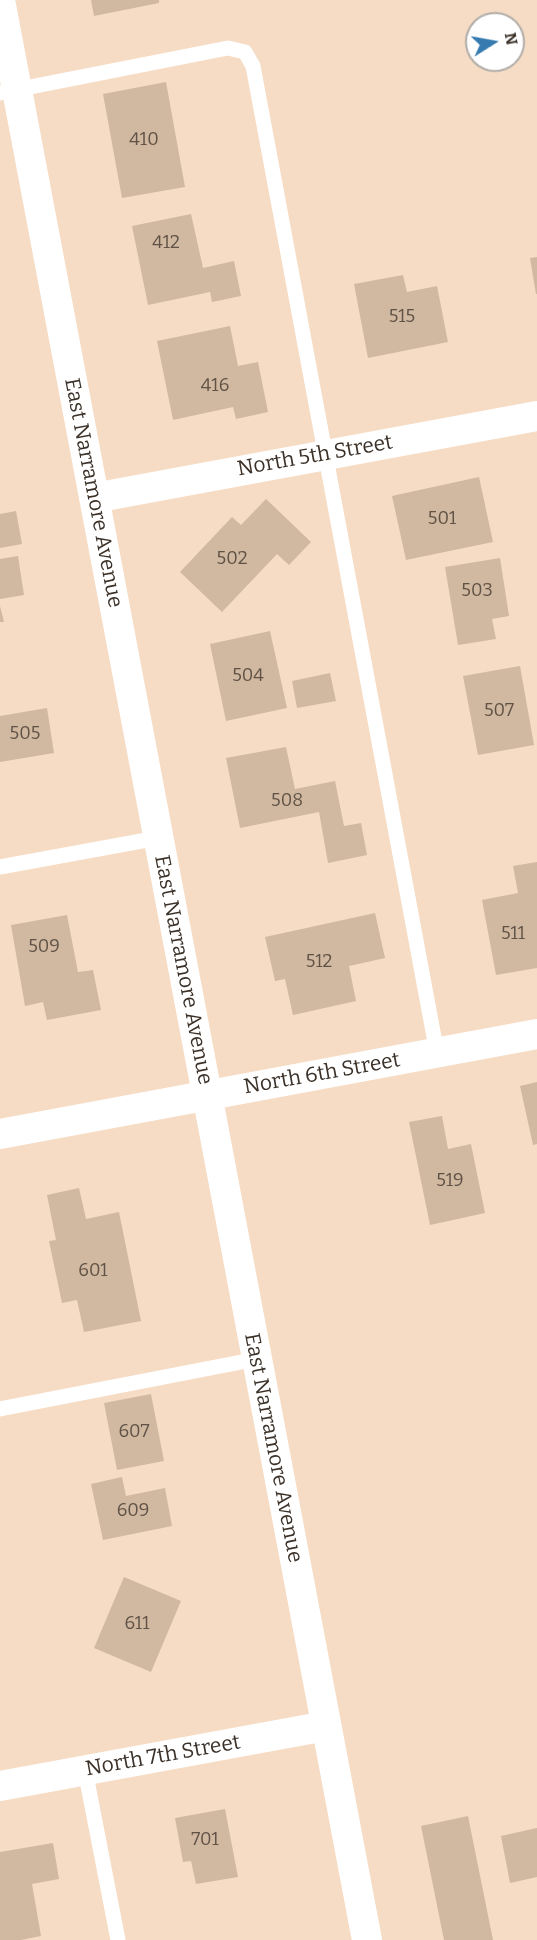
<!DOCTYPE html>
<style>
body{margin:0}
#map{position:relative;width:537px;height:1940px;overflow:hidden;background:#f6dcc4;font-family:Bitter,serif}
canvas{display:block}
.north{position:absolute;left:465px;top:12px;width:60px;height:60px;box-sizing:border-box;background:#fff;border:2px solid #b1ada9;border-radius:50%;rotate:79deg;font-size:16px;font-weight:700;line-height:24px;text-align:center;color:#3b3128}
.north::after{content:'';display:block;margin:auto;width:21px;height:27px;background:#357bb0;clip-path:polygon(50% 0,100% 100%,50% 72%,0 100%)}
</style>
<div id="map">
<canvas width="537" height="1940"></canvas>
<div class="north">N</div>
</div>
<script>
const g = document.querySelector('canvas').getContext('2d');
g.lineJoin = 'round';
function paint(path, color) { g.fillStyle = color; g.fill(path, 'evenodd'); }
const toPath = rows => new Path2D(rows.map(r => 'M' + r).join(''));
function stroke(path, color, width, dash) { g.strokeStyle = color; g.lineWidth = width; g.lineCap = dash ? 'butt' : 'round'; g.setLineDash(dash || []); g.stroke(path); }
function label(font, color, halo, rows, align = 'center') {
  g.font = font + ' Bitter,serif'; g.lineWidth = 4.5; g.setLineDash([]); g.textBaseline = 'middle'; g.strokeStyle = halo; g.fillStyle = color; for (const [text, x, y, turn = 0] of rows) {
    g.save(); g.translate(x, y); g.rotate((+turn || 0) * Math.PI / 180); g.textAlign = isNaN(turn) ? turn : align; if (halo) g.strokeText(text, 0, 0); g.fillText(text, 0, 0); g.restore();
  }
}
const building = toPath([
 [91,0,159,0,159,3,94,16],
 [166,82,185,187,122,198,103,94],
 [191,214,203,268,234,261,241,296,212,302,210,292,148,305,132,226],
 [537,257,537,294,536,294,530,258],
 [403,275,407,292,437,286,448,342,368,358,354,284],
 [230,326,238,366,258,362,268,412,236,419,233,407,173,420,157,341],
 [479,477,493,542,406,560,392,496],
 [266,499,311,542,289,565,277,554,222,612,180,572,232,517,241,525],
 [16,511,22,544,0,548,0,514],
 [18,556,24,595,0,599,0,559],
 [500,558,509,616,492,619,496,639,458,645,445,567],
 [0,606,4,622,0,622],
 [270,631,287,708,226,721,210,644],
 [520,666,534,745,478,755,463,676],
 [330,673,336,701,297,708,292,681],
 [47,708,54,753,0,762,0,716],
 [286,747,295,789,335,781,344,826,361,823,367,855,328,863,319,812,240,828,226,758],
 [537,862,537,968,496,975,482,900,518,893,513,866],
 [375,913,385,958,349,966,356,1001,293,1015,285,979,275,981,265,937],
 [67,915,78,972,93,970,101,1010,47,1020,43,1002,25,1006,11,925],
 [537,1082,537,1144,533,1145,520,1086],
 [442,1116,448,1149,471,1144,485,1213,430,1225,409,1122],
 [79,1188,86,1219,119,1212,141,1321,84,1332,77,1300,62,1303,49,1241,56,1240,47,1195],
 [151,1394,164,1461,117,1470,104,1403],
 [122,1477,126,1496,165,1488,172,1526,103,1540,91,1484],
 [124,1577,181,1601,151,1672,94,1648],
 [225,1809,238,1877,196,1884,191,1861,183,1862,175,1818],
 [468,1816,493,1940,444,1940,421,1826],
 [537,1828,537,1877,510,1883,501,1836],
 [53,1843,59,1879,32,1884,41,1936,21,1940,0,1940,0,1852]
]);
const service = toPath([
 [0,93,228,48,245,52,253,66,437,1053],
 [0,867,158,838],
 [0,1409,257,1359],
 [85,1770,118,1940]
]);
const minor = toPath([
 [0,0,367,1940],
 [94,498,537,416],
 [0,1134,537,1034],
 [0,1786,326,1726]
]);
const numberNames = [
 ["410",144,140],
 ["412",166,243],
 ["515",402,317],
 ["416",215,386],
 ["501",442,519],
 ["502",232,559],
 ["503",477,591],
 ["504",248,676],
 ["507",499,711],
 ["505",25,734],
 ["508",287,801],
 ["511",513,934],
 ["509",44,947],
 ["512",319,962],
 ["519",450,1181],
 ["601",93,1271],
 ["607",134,1432],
 ["609",133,1511],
 ["611",137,1624],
 ["701",205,1840]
];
const streetNames = [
 ["North 5th Street",315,456,-10],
 ["East Narramore Avenue",93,493,79],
 ["East Narramore Avenue",183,970,79],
 ["North 6th Street",322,1074,-10],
 ["East Narramore Avenue",273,1448,79],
 ["North 7th Street",163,1756,-10]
];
paint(building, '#d1b8a1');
stroke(service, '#fff', 15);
stroke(minor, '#fff', 30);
label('18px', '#605346', null, numberNames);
label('21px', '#3b3128', '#fff', streetNames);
</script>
